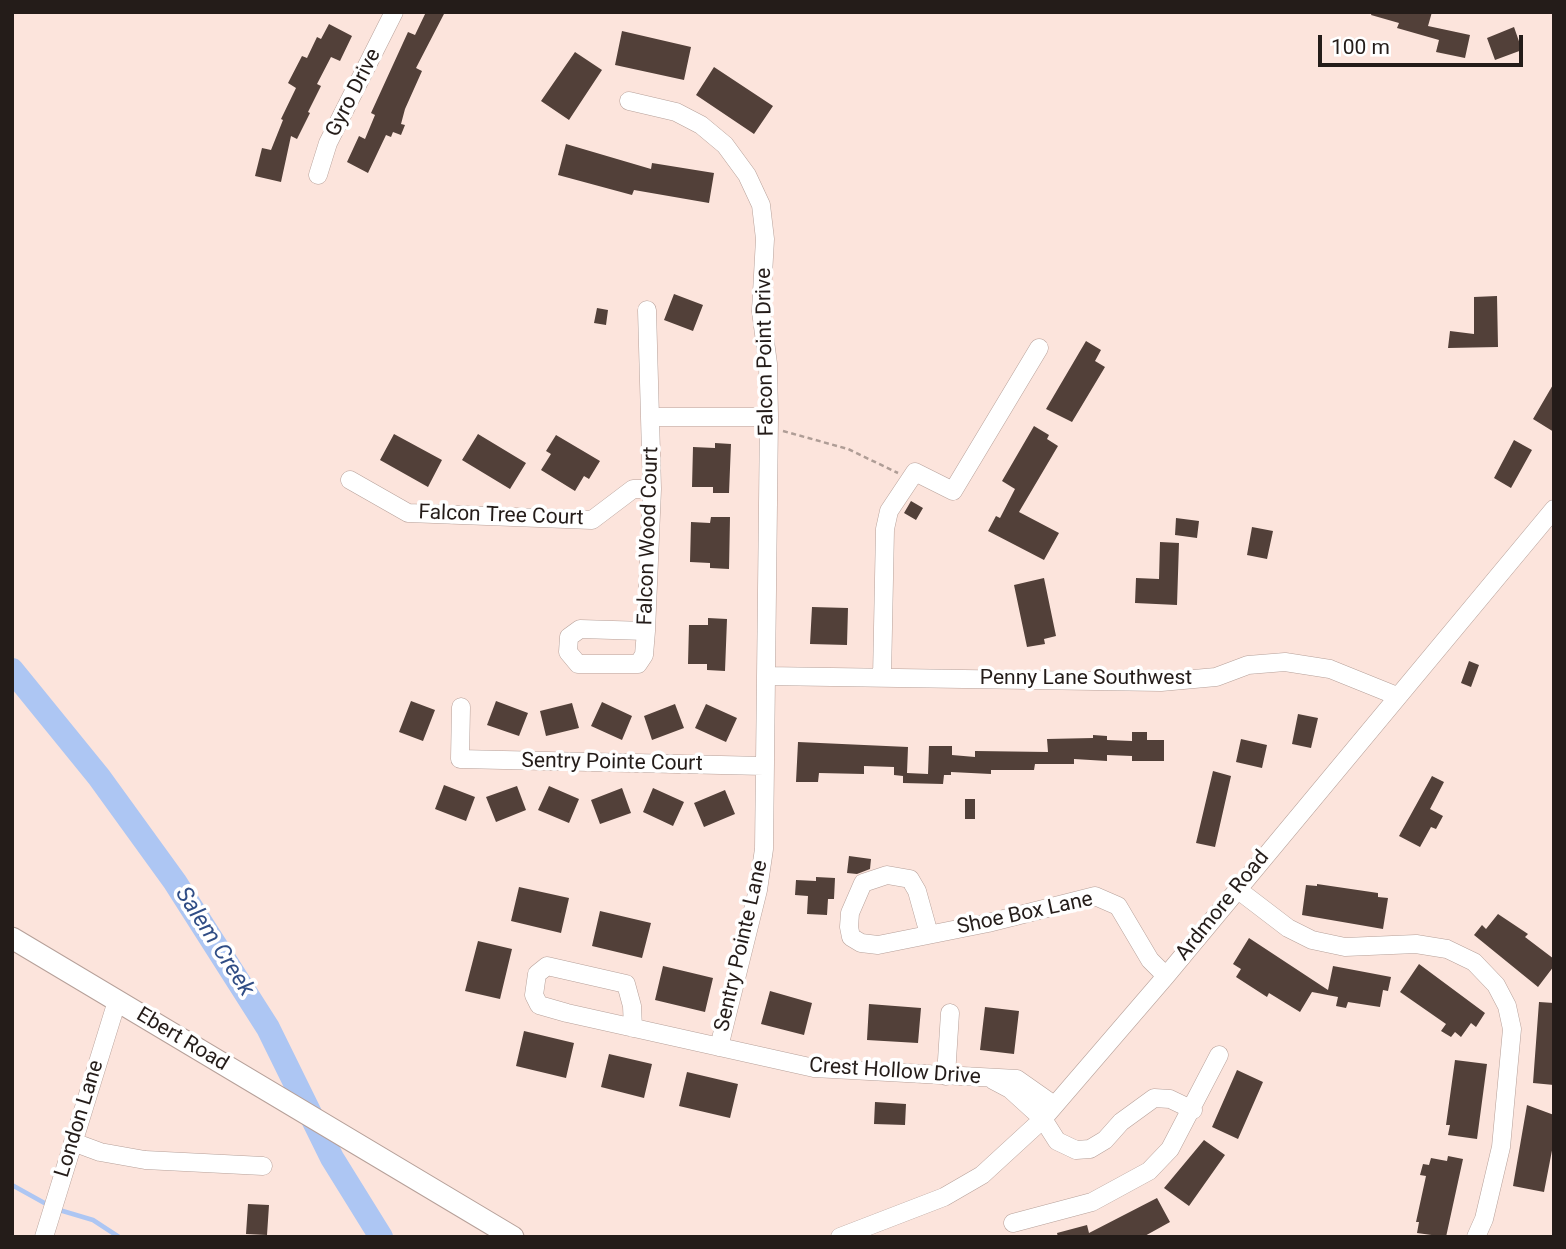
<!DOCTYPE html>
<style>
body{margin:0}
#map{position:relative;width:1566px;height:1249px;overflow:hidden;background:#fce4dc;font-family:Roboto,sans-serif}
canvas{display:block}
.frame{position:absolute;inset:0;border:14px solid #241c19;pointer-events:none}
.scale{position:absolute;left:1318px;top:35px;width:205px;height:32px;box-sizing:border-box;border:4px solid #241c19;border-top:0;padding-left:9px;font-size:21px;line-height:24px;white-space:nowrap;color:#241c19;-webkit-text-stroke:5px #fff;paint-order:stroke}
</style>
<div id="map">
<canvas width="1566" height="1249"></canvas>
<div class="frame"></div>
<div class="scale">100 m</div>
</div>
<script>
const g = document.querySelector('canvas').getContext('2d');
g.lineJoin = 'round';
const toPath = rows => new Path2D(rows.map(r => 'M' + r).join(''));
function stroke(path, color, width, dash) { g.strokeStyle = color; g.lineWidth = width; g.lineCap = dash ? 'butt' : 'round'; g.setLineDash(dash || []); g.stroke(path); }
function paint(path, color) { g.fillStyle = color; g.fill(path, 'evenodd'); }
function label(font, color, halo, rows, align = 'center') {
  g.font = font + ' Roboto,sans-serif'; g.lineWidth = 7; g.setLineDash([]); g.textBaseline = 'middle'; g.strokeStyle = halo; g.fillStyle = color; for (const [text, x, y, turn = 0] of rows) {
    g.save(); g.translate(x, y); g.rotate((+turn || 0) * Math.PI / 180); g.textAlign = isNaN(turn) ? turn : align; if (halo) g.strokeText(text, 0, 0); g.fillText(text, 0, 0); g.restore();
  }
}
const stream = toPath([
 [12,1185,48,1205],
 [56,1209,93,1220,119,1237]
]);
const river = toPath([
 [12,670,99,777,175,882,268,1028,332,1158,381,1237]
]);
const building = toPath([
 [426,12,445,12,416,68,422,71,405,109,401,124,405,125,401,135,393,132,391,137,386,135,368,173,347,162,359,136,365,139,375,115,371,113,408,32,415,35],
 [1372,12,1432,12,1428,26,1470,35,1465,58,1436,52,1439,40,1397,28,1399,23,1371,15],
 [329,24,352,36,340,61,331,57,317,84,321,86,308,112,310,113,297,139,291,136,281,182,255,176,262,148,271,150,283,120,281,119,296,88,288,83,302,56,307,58,317,37,321,39],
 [1514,27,1522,50,1495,60,1487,38],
 [622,31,691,47,684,80,615,65],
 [575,52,602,70,569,120,541,101],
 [714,67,773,106,754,134,696,95],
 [566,144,651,169,652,163,714,173,709,203,634,190,632,195,558,175],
 [674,294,703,305,693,331,664,320],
 [1497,296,1498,347,1448,348,1450,331,1474,334,1474,297],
 [597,308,608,310,606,325,594,323],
 [1086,341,1101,350,1095,361,1105,367,1072,422,1046,409],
 [1554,383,1554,432,1533,419],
 [1034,426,1049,435,1047,439,1058,446,1019,512,1059,533,1044,560,988,531,996,516,1000,518,1015,489,1002,481],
 [394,434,442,460,428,487,380,460],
 [478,434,526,463,510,489,462,460],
 [556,435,600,461,589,479,584,476,575,491,541,470,551,454,546,451],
 [1514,440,1532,450,1511,488,1494,478],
 [715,443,731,444,729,493,713,493,713,487,692,487,693,447,715,448],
 [911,501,923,508,916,520,904,513],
 [711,517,730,517,729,569,710,568,710,563,690,562,691,522,710,523],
 [1176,518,1199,521,1197,538,1175,535],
 [1252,527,1273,531,1267,559,1247,555],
 [1160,542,1179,543,1177,605,1135,603,1136,578,1159,579],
 [1044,578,1056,636,1044,639,1045,644,1027,647,1014,585],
 [812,607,848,608,847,645,810,644],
 [708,618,727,619,725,671,707,670,707,664,688,664,689,625,708,625],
 [1469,661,1479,665,1471,687,1461,683],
 [411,701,435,710,423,741,399,732],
 [496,701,528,713,519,736,487,725],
 [602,702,632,716,622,740,591,726],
 [572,703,579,728,546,736,540,711],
 [675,704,684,728,652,740,644,716],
 [706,704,737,718,726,742,695,728],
 [1298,714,1318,718,1311,748,1292,744],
 [1132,732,1147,732,1147,740,1164,740,1164,761,1132,761,1132,756,1107,755,1107,761,1074,759,1074,764,1035,764,1034,770,991,770,991,774,951,772,951,775,944,775,943,784,903,783,903,776,894,775,894,767,864,766,864,774,819,773,818,782,796,782,798,742,908,747,907,773,928,774,929,746,952,746,952,755,975,757,975,751,1048,752,1047,739,1093,738,1093,735,1107,736,1107,740,1132,741],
 [1241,739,1267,745,1262,768,1236,762],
 [1213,771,1231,776,1215,847,1196,843],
 [1432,776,1444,782,1430,809,1443,816,1436,829,1431,827,1420,847,1399,836],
 [444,785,475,797,466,821,435,809],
 [517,786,526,810,496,822,486,797],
 [549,786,579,799,569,823,538,810],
 [622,788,631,813,600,824,591,800],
 [653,788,684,802,673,826,643,812],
 [725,790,735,814,704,827,694,803],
 [965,799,975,799,975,819,965,819],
 [849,856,871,859,870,869,857,874,847,873],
 [816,877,835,878,834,899,828,899,827,915,807,914,808,896,795,895,796,880,816,881],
 [1317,884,1378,893,1378,897,1388,898,1383,929,1302,915,1306,885,1317,886],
 [519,887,569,898,561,933,511,921],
 [600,911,651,923,642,958,592,946],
 [1498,914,1528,934,1525,937,1554,959,1554,966,1538,987,1474,935,1482,925,1486,929],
 [1249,938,1328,990,1333,966,1391,977,1388,991,1383,990,1380,1007,1348,1002,1346,1008,1336,1006,1338,997,1312,992,1300,1012,1269,993,1267,997,1236,977,1241,969,1233,964],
 [478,941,512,949,500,999,465,991],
 [1419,964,1485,1013,1476,1027,1471,1023,1461,1037,1455,1032,1451,1037,1441,1031,1446,1024,1400,992],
 [663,966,713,978,705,1012,655,1000],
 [770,991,812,1003,804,1035,761,1024],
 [1539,1002,1554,1003,1554,1085,1533,1083],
 [869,1004,921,1008,918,1043,867,1040],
 [985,1007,1019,1011,1014,1054,980,1050],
 [524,1031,574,1043,566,1078,516,1066],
 [609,1054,652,1064,644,1098,601,1087],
 [1455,1060,1487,1064,1477,1139,1448,1135,1450,1125,1446,1125],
 [1237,1070,1263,1082,1238,1139,1212,1127],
 [687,1072,738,1084,730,1118,679,1106],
 [875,1102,906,1104,905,1125,874,1124],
 [1527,1105,1554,1115,1554,1140,1544,1192,1513,1186],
 [1204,1140,1225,1155,1189,1206,1164,1188],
 [1448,1156,1463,1159,1446,1237,1417,1233,1419,1222,1416,1222,1426,1176,1420,1175,1423,1164,1429,1165,1431,1158,1447,1161],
 [1157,1198,1170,1222,1143,1237,1058,1237,1057,1233,1087,1225,1089,1233],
 [248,1204,269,1205,267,1235,246,1234]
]);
const path = toPath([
 [783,431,848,449,898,473]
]);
const minor = toPath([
 [629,101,676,112,701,125,725,145,747,175,761,205,765,239,761,311,768,364,769,417,764,849,758,890,719,1047],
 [318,175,328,143,394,12],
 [652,417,769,417],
 [350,480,408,513,592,520,633,489,652,489],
 [646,631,580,629,569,637,568,652,578,664,638,664,644,655,646,631,652,489,647,310],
 [766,676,1161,682,1216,677,1248,665,1285,662,1330,669,1397,696],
 [882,677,885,529,889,511,915,472,953,491,1039,348],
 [461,707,460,759,764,766],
 [1237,889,1288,928,1312,940,1345,947,1416,944,1447,949,1474,962,1496,985,1507,1006,1512,1029,1501,1147,1484,1219,1476,1237],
 [929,934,917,891,910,879,887,875,863,883,850,913,849,927,851,937,861,943,878,945,988,923,1095,896,1118,906,1150,960,1166,976],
 [633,1028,632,1006,626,984,547,966,537,974,534,995,539,1005,567,1013,814,1068,1017,1079,1054,1105],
 [946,1076,950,1013],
 [993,1080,1010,1089,1043,1119,1057,1141,1076,1150,1090,1149,1105,1140,1121,1122,1154,1098,1170,1099,1193,1110],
 [73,1142,100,1152,145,1160,263,1166],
 [1013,1223,1092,1202,1149,1171,1170,1149,1219,1055],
 [44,1237,117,1001],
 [840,1237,944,1197,982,1175,1043,1119,1166,976,1554,509]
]);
const major = toPath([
 [12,938,513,1237]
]);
const streetNames = [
 ["Gyro Drive",354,93,-63],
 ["Falcon Point Drive",766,352,-91],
 ["Falcon Tree Court",501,516,2],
 ["Falcon Wood Court",649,536,-88],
 ["Penny Lane Southwest",1086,679],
 ["Sentry Pointe Court",612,763,1],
 ["Ardmore Road",1223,906,-51],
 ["Shoe Box Lane",1025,914,-12],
 ["Sentry Pointe Lane",742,946,-77],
 ["Ebert Road",182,1040,31],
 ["Crest Hollow Drive",895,1072,4],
 ["London Lane",80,1119,-73]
];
const waterNames = [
 ["Salem Creek",214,942,57]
];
stroke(stream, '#adc6f3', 4.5);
stroke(river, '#adc6f3', 24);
paint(building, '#524039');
stroke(minor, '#b6a099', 19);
stroke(major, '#b6a099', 23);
stroke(path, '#af9d96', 2.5, [5, 3.5]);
stroke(minor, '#fff', 18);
stroke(major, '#fff', 21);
label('21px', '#241c19', '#fff', streetNames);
label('italic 23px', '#304d85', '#fff', waterNames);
</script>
